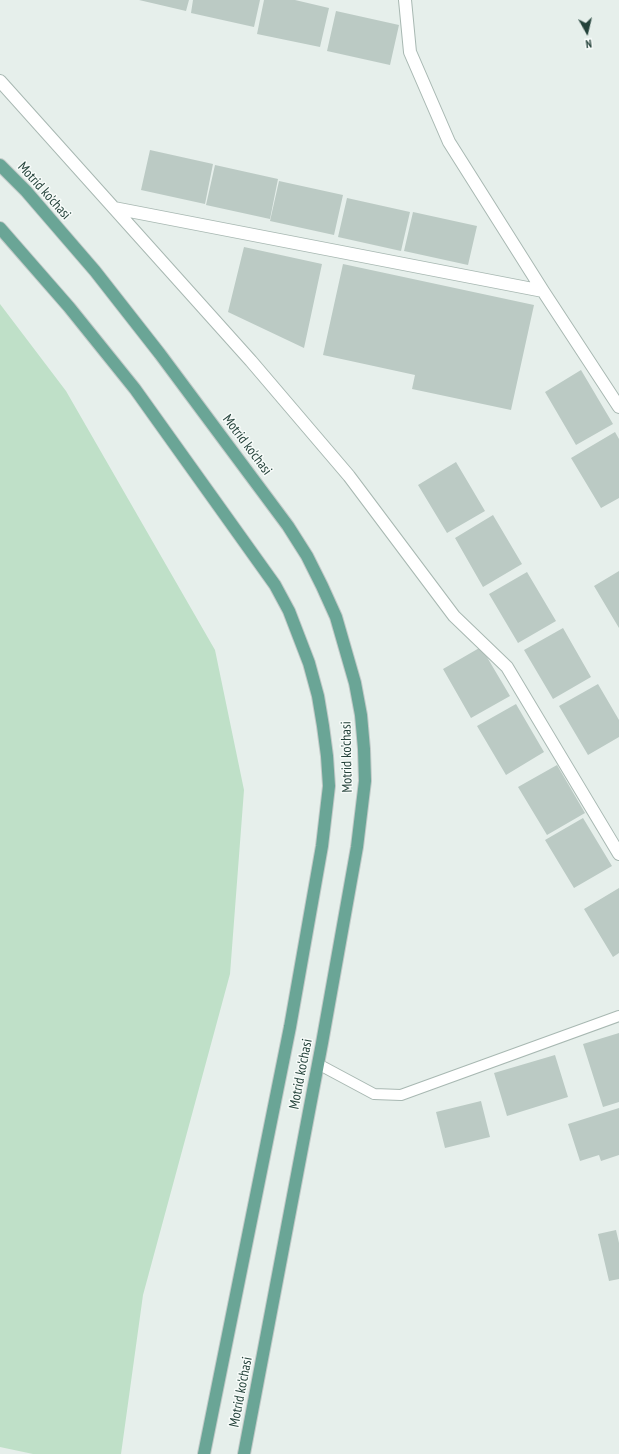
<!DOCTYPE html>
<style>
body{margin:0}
#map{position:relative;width:619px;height:1454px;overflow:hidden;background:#e6efeb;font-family:"PT Sans Narrow",sans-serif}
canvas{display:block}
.north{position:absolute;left:567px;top:12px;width:40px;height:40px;-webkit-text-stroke:3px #f7fbf9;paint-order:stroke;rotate:172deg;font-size:11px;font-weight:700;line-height:16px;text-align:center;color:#24423a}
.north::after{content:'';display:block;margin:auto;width:14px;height:18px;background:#24423a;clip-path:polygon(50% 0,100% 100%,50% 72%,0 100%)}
</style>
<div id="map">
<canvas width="619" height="1454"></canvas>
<div class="north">N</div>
</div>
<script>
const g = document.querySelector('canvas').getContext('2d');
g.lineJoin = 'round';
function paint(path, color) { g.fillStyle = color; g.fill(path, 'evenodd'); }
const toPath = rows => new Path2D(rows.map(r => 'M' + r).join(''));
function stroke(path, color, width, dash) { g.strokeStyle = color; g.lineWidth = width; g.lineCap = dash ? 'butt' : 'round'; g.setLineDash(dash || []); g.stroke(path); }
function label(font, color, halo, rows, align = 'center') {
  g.font = font + ' "PT Sans Narrow",sans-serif'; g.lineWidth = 3; g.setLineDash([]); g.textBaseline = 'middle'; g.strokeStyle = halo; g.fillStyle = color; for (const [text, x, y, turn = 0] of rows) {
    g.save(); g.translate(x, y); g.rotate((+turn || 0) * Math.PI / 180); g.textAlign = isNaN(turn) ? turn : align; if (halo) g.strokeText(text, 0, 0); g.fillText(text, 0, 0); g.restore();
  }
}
const green = toPath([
 [0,304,66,391,215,650,244,790,230,974,143,1295,121,1454,33,1454,0,1447]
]);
const building = toPath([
 [139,0,189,0,186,11],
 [193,0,260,0,254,27,191,13],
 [264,0,295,0,329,8,320,47,257,34],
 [336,11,399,25,390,65,327,51],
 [150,150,213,164,205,204,141,190],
 [215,165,278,179,270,219,206,205],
 [279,181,343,195,334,235,270,221],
 [347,198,410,212,401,251,338,237],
 [413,212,477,226,468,265,404,251],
 [244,247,322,264,304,348,228,312],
 [343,264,534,305,511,410,412,389,415,375,323,355],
 [581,370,613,424,576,445,545,392],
 [615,432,619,439,619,498,601,508,571,458],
 [456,462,485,511,447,533,418,485],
 [493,515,522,564,483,587,455,538],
 [619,571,619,628,594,586],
 [527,572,556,621,518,643,489,594],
 [563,628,591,677,553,699,524,650],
 [481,647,510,696,471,718,443,669],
 [598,684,619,720,619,737,588,755,559,706],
 [516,704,544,752,506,775,477,726],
 [557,765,585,813,547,835,518,787],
 [583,818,612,866,574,888,545,840],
 [619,888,619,953,613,957,584,909],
 [619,1033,619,1102,603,1107,583,1044],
 [555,1055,568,1097,507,1116,494,1073],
 [481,1101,490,1137,445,1148,436,1112],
 [619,1108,619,1155,601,1161,599,1155,580,1161,568,1124],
 [616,1230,619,1243,619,1279,609,1281,598,1234]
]);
const lane = toPath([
 [318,1064,374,1094,401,1095,619,1016]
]);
const street = toPath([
 [405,0,410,52,449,142,543,291,619,407],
 [0,81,251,361,349,476,454,616,507,667,619,854],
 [114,208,543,291]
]);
const primary = toPath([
 [0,165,26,191,95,271,160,354,288,526,307,556,322,586,336,617,355,683,361,715,364,749,365,781,357,847,322,1043,244,1454],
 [0,228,69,307,135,389,275,585,289,611,309,663,318,696,323,726,327,756,329,786,322,846,290,1027,204,1454]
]);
const streetNames = [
 ["Motrid ko'chasi",44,191,48],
 ["Motrid ko'chasi",247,445,53],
 ["Motrid ko'chasi",347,757,-91],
 ["Motrid ko'chasi",301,1074,-79],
 ["Motrid ko'chasi",241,1392,-79]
];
paint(green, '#bfe0c8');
paint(building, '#bbcac4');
stroke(lane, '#a8b8b2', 12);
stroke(street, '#a8b8b2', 14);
stroke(primary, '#c2cac8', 14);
stroke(lane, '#fff', 10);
stroke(street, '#fff', 12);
stroke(primary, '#6aa596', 12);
label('14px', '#24423a', '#f7fbf9', streetNames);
</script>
